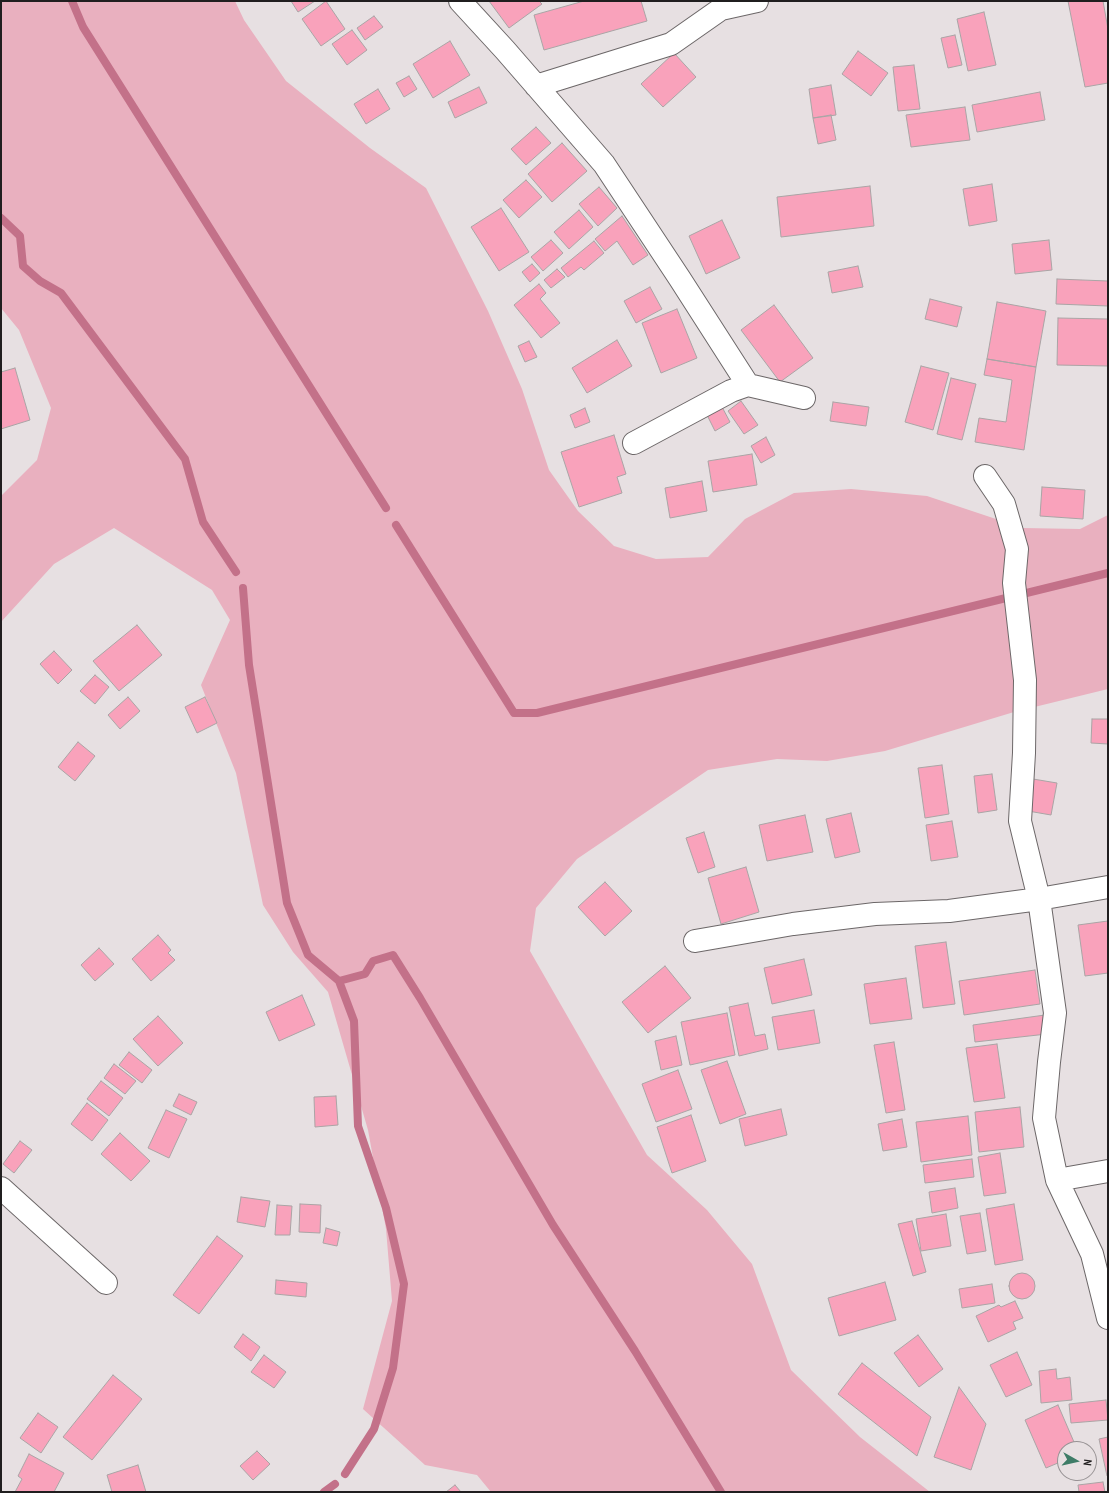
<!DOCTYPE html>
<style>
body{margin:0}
#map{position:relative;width:1109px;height:1493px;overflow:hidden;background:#e7e0e2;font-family:"PT Sans Narrow",sans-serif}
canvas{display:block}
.frame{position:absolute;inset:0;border:2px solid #201e1f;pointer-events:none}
.north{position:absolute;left:1057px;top:1441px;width:40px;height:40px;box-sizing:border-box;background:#e7e0e2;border:1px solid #979294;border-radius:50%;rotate:98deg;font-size:11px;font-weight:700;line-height:16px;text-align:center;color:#201e1f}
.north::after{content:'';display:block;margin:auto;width:14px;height:18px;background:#3e7c67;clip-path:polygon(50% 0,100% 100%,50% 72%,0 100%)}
</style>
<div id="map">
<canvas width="1109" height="1493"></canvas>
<div class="frame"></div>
<div class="north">N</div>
</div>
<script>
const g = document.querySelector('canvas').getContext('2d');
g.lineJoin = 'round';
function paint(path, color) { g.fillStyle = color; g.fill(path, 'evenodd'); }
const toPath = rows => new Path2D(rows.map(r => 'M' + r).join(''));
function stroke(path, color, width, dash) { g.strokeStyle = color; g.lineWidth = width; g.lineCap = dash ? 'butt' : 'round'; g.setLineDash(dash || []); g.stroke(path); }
const green = toPath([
 [1,1,235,1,244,20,286,81,370,148,426,188,488,311,522,389,549,470,578,511,614,546,656,559,708,557,745,519,794,493,851,489,927,496,1023,528,1080,529,1108,515,1108,689,1014,712,885,751,827,761,777,759,708,770,577,859,536,908,530,951,647,1155,707,1210,752,1264,791,1370,860,1437,930,1492,491,1492,477,1475,425,1465,363,1409,392,1301,386,1229,368,1130,328,992,293,952,263,905,236,773,201,685,230,620,212,590,114,528,54,564,1,622,1,496,37,460,51,408,19,330,1,308]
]);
const stream = toPath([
 [72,1,83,27,386,508],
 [1,218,20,236,23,266,40,281,61,293,185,459,203,522,236,572],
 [396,525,514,713,537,713,1108,573],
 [243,588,249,665,287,903,308,955,339,981,354,1021,358,1126,386,1208,404,1284,393,1368,374,1429,345,1474],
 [339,981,365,974,373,961,393,955,420,998,553,1225,635,1351,721,1492],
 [324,1492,335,1484]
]);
const building = toPath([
 [291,1,315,1,298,12,291,1],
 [326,1,345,29,321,46,302,19,326,1],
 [489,1,539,1,542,4,509,28,489,1],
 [584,1,641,1,647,21,544,50,534,15,584,1],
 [1068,1,1103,1,1108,29,1108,83,1085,87,1068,1],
 [984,12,996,65,968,71,957,19,984,12],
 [374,16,383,27,365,40,357,28,374,16],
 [352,30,367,50,347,65,332,44,352,30],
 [955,35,962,65,948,68,941,38,955,35],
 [450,41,470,75,433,98,413,64,450,41],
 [858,51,888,73,871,96,842,74,858,51],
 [674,53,696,77,663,107,641,84,674,53],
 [914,65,920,109,898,111,893,67,914,65],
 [409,76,417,89,404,97,396,83,409,76],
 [831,85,836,115,813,118,809,89,831,85],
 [479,87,487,103,455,118,448,102,479,87],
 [378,89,390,109,366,124,354,104,378,89],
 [1040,92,1045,120,977,132,972,105,1040,92],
 [965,107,970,140,911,147,906,115,965,107],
 [831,115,836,140,818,144,813,118,831,115],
 [536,127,551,143,526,165,511,149,536,127],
 [562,143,587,171,552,202,528,174,562,143],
 [526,180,542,197,519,218,503,200,526,180],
 [992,184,997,221,969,226,963,189,992,184],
 [870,186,874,226,781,237,777,197,870,186],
 [599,187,617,208,598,226,579,204,599,187],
 [501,208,529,252,499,271,471,227,501,208],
 [579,210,593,227,569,249,554,232,579,210],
 [622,216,648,255,633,265,617,241,605,251,595,239,622,216],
 [722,220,740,258,706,274,689,236,722,220],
 [551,240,563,253,543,271,531,257,551,240],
 [1049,240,1052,270,1015,274,1012,244,1049,240],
 [594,241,604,253,584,270,581,267,568,277,561,268,594,241],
 [532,264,540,273,530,282,522,272,532,264],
 [858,266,863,287,832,293,828,272,858,266],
 [557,269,565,277,551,288,544,280,557,269],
 [1057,279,1108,281,1108,306,1056,304,1057,279],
 [539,284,546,293,540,299,560,323,541,338,514,305,539,284],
 [650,287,662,309,636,323,624,301,650,287],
 [930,299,962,307,957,327,925,319,930,299],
 [997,302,1046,311,1036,367,987,359,997,302],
 [774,305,813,358,780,382,741,330,774,305],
 [677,309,697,358,661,373,642,323,677,309],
 [1058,318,1108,319,1108,366,1057,365,1058,318],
 [617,340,632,366,587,393,572,368,617,340],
 [529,341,537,357,525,362,518,346,529,341],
 [987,359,1036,367,1024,450,975,442,979,418,1006,422,1012,380,984,375,987,359],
 [921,366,949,373,933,430,905,422,921,366],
 [15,368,30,420,1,429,1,372,15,368],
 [951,378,976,384,962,440,937,434,951,378],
 [741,401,758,425,744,434,728,411,741,401],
 [833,402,869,407,866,426,830,421,833,402],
 [722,407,730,422,715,431,707,415,722,407],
 [585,408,590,422,575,428,570,415,585,408],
 [614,435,626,474,617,477,622,493,579,507,561,452,614,435],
 [766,437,775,455,761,463,751,446,766,437],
 [752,454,757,485,713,492,708,461,752,454],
 [702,481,707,511,670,518,665,488,702,481],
 [1042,487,1085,490,1083,519,1040,516,1042,487],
 [137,625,162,655,119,691,93,661,137,625],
 [54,651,72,670,58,684,40,664,54,651],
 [95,675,109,687,95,704,80,691,95,675],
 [128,697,140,711,120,729,108,715,128,697],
 [205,697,217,723,197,733,185,707,205,697],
 [1092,719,1108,719,1108,744,1091,743,1092,719],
 [78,742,95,756,75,781,58,767,78,742],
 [942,765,949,814,925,818,918,768,942,765],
 [992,774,997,810,978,813,974,776,992,774],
 [1033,779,1057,783,1051,815,1028,811,1033,779],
 [851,813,860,852,835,858,826,819,851,813],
 [805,815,813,852,767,861,759,825,805,815],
 [952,821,958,857,931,861,926,825,952,821],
 [704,832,715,867,698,873,686,838,704,832],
 [746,867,759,912,721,924,708,878,746,867],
 [605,882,632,911,605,936,578,907,605,882],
 [1108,921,1108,973,1085,976,1078,925,1108,921],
 [158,935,171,950,168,953,175,960,151,981,132,959,158,935],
 [946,942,955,1004,923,1008,915,946,946,942],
 [99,948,114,964,95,981,81,965,99,948],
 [804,959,812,995,772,1004,764,968,804,959],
 [665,966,691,998,648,1033,622,1002,665,966],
 [1035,970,1040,1004,964,1015,959,981,1035,970],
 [906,978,912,1019,870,1024,864,984,906,978],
 [302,995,315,1025,279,1041,266,1012,302,995],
 [748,1003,755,1036,765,1034,768,1049,739,1056,729,1007,748,1003],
 [814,1010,820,1043,778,1050,772,1017,814,1010],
 [727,1013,735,1055,690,1065,681,1022,727,1013],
 [1045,1015,1047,1034,975,1042,973,1025,1045,1015],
 [158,1016,183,1043,158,1066,133,1039,158,1016],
 [676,1036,682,1065,661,1070,655,1041,676,1036],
 [894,1042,905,1110,886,1113,874,1045,894,1042],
 [997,1044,1005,1098,974,1102,966,1048,997,1044],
 [129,1052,152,1070,142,1083,119,1065,129,1052],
 [727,1061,746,1114,720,1124,701,1070,727,1061],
 [114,1064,136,1081,125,1094,104,1078,114,1064],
 [678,1070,692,1109,656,1122,642,1084,678,1070],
 [101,1081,123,1098,109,1116,87,1099,101,1081],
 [179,1094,197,1102,191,1115,173,1106,179,1094],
 [336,1096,338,1125,315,1127,314,1097,336,1096],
 [87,1103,108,1120,92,1141,71,1124,87,1103],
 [1020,1107,1024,1147,979,1152,975,1112,1020,1107],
 [781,1109,787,1135,745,1146,739,1119,781,1109],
 [166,1110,187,1119,169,1158,148,1148,166,1110],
 [691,1115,706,1161,672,1173,657,1127,691,1115],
 [968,1116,972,1155,921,1162,916,1122,968,1116],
 [902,1119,907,1147,883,1151,878,1124,902,1119],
 [120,1133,150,1161,131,1181,101,1154,120,1133],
 [20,1141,32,1150,14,1173,3,1164,20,1141],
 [1000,1153,1006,1193,984,1196,978,1157,1000,1153],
 [972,1159,974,1177,925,1183,923,1165,972,1159],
 [955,1188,958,1208,932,1213,929,1192,955,1188],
 [241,1197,270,1201,265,1227,237,1222,241,1197],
 [300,1204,321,1205,320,1233,299,1232,300,1204],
 [1014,1204,1023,1260,995,1265,986,1209,1014,1204],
 [277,1205,292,1206,290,1235,275,1235,277,1205],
 [980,1213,986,1251,967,1254,960,1216,980,1213],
 [946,1214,951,1246,921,1251,916,1219,946,1214],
 [912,1221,926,1272,913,1276,898,1224,912,1221],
 [326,1228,340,1232,337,1246,323,1243,326,1228],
 [217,1236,243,1256,199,1314,173,1295,217,1236],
 '1009 1286a13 13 0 1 1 26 0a13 13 0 1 1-26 0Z',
 [276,1280,307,1283,306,1297,275,1294,276,1280],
 [885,1282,896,1320,839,1336,828,1298,885,1282],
 [992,1284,995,1303,962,1308,959,1289,992,1284],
 [1015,1301,1023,1318,1013,1322,1016,1329,988,1342,976,1316,999,1305,1001,1307,1015,1301],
 [243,1334,260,1347,251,1361,234,1347,243,1334],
 [918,1335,943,1369,919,1387,894,1353,918,1335],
 [1017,1352,1032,1385,1006,1397,990,1365,1017,1352],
 [264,1355,286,1372,274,1388,251,1372,264,1355],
 [862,1363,931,1417,917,1456,838,1394,862,1363],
 [1056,1369,1057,1379,1070,1377,1072,1400,1041,1403,1039,1371,1056,1369],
 [113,1375,142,1399,92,1460,63,1437,113,1375],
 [959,1387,986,1424,971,1470,934,1457,959,1387],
 [1106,1400,1108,1420,1071,1423,1069,1404,1106,1400],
 [1058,1405,1077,1449,1065,1449,1065,1460,1046,1468,1025,1420,1058,1405],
 [38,1413,58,1427,41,1453,20,1438,38,1413],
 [1108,1437,1108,1476,1107,1476,1099,1439,1108,1437],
 [257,1451,270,1464,253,1480,240,1466,257,1451],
 [29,1454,64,1473,54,1492,15,1492,22,1479,18,1476,29,1454],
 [138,1465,146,1492,112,1492,107,1475,138,1465],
 [1103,1482,1105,1492,1079,1492,1078,1485,1103,1482],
 [455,1485,461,1492,446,1492,455,1485]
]);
const minor = toPath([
 [460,1,505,50,604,164,680,279,748,385],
 [536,86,671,44,721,9,757,1],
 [634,443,731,391,748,385,804,398],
 [985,476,1004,504,1017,549,1014,583,1025,680,1024,753,1020,821,1039,899,1055,1013,1049,1062,1044,1118,1057,1180],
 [695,941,793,924,875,914,949,911,1039,899,1108,887],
 [1108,1171,1057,1180,1092,1254,1108,1318],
 [1,1188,106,1283]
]);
paint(green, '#e9b0bf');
stroke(stream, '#c37189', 8);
paint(building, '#f9a2bb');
stroke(building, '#aaa4a5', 1);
stroke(minor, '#6c6768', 24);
stroke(minor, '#fff', 22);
</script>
